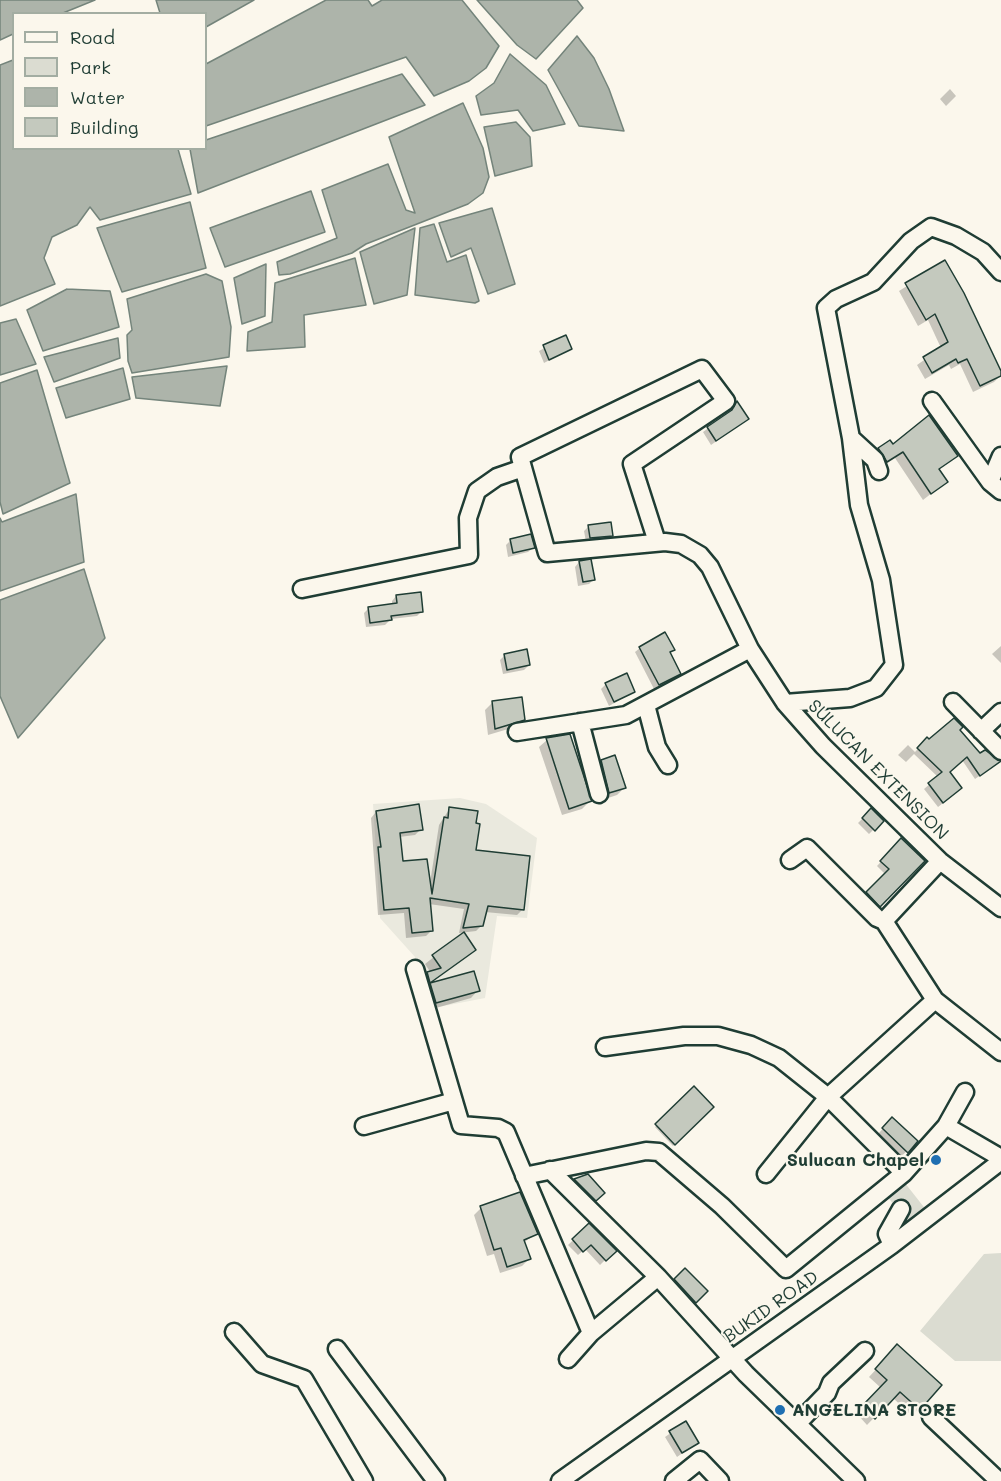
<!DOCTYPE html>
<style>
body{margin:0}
#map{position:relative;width:1001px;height:1481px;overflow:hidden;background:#fbf7ec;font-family:Mali,sans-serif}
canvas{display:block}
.legend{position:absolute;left:12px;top:12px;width:195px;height:138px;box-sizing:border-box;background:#fbf7ec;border:2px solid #a3ada2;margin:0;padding:8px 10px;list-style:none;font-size:18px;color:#1f3d34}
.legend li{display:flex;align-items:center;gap:12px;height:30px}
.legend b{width:30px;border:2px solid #a3ada2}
</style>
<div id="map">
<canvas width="1001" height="1481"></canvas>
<ul class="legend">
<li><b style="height:8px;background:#fbf7ec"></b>Road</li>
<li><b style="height:16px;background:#dbdcd1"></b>Park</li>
<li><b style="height:16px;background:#adb4aa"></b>Water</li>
<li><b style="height:16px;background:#c4c9be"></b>Building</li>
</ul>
</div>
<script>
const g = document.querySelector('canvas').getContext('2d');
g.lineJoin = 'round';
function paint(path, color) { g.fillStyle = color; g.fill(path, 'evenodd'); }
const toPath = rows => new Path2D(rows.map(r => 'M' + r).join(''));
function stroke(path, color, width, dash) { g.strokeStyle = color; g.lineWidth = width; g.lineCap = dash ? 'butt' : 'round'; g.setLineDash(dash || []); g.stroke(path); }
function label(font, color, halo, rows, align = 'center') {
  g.font = font + ' Mali,sans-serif'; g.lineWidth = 4.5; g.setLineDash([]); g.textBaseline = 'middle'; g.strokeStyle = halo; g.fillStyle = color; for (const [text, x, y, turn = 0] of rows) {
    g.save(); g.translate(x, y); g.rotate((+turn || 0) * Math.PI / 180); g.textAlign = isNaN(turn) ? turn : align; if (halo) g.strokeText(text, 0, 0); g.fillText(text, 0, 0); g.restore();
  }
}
const built = toPath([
 [460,798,486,804,537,838,527,918,497,916,485,998,428,1009,415,957,380,918,373,804]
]);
const green = toPath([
 [901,1178,927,1211,909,1225,884,1192],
 [1001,1253,1001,1361,955,1361,920,1331,984,1254]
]);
const water = toPath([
 [0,0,95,0,63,13,14,14,13,34,0,40,0,0],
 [156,0,254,0,206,27,206,14,160,13,156,0],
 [326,0,368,0,372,6,382,0,462,0,499,46,486,68,469,81,434,96,406,57,206,126,206,64,326,0],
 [477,0,577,0,583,8,536,59,517,45,477,0],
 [577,36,594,58,609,89,624,131,579,126,548,70,577,36],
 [510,54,546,85,565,124,533,131,518,110,481,115,476,96,494,83,510,54],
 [13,60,14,148,178,149,191,194,100,220,90,207,77,225,52,237,44,258,55,284,0,306,0,65,13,60],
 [402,74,425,105,198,193,190,149,206,148,206,140,402,74],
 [463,103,483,148,489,177,483,193,468,204,366,244,352,253,290,274,279,275,277,262,337,238,322,190,388,164,406,210,415,213,389,137,463,103],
 [516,122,530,137,532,166,495,176,484,127,516,122],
 [311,191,325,232,225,267,210,228,311,191],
 [190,202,206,268,122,292,97,228,190,202],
 [492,208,515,284,488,294,471,248,451,257,439,223,492,208],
 [434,224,447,262,466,255,479,301,475,303,415,295,420,228,434,224],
 [415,228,407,295,374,304,360,252,415,228],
 [355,258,366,305,304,315,305,347,247,351,248,332,272,322,275,283,355,258],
 [266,264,265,316,242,324,234,278,266,264],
 [206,274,222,281,231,327,229,357,132,373,128,361,127,335,132,330,127,299,206,274],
 [67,289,110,291,119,327,43,351,27,310,67,289],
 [16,319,36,364,0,375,0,323,16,319],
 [118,338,120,358,54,382,44,357,118,338],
 [227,366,220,406,136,398,132,377,227,366],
 [123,368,130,399,66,418,56,388,123,368],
 [37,370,70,483,3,514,0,502,0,383,37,370],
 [76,494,84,562,0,591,0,518,2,522,76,494],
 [84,569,105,638,18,738,0,696,0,600,84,569]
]);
const shadow = toPath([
 [950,89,956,96,946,106,940,99],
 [945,262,1001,375,994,382,973,392,960,364,951,369,949,365,925,379,917,365,941,348,928,320,918,326,899,291],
 [565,337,570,349,544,363,539,351],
 [737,403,748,419,711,445,703,432,729,413],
 [879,449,956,455,938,470,946,482,923,500,895,458,880,468,872,456],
 [589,526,612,536,607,540,586,542,584,531],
 [510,541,533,548,528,552,508,557,506,545],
 [579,562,594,579,589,584,578,586,575,567],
 [396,596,422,611,417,616,391,619,385,625,366,627,364,613,368,609,392,605,392,601],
 [1001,646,1001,663,992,654],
 [640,648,673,650,669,653,679,673,654,689,635,652],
 [505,655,529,665,524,670,503,674,500,660],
 [606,684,634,692,609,706,601,689],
 [492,703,523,720,515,727,488,735,485,710],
 [958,730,980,755,994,766,975,779,962,760,948,773,956,793,938,807,924,789,938,777,914,754,906,762,898,755,908,745,915,752,927,739,929,741],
 [547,740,590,801,582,809,562,815,539,747],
 [602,761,624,788,617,795,602,800,594,769],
 [450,808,474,851,523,909,517,915,485,912,482,925,476,931,459,933,464,909,429,904,432,930,426,936,406,938,404,913,378,915,371,818,376,812,421,829,415,835,399,837,402,863,430,883,439,825],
 [871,810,882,821,869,834,858,823],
 [901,840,923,861,875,910,862,898,886,875,877,866],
 [463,934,474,950,422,989,420,981,431,973,425,964],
 [431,985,478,990,471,998,429,1010,423,992],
 [694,1088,712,1107,673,1146,655,1127],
 [892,1119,916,1141,902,1156,878,1134],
 [587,1175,603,1193,591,1205,570,1184],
 [481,1208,536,1234,523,1243,529,1259,522,1266,500,1273,494,1254,487,1256,474,1215],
 [589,1225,614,1251,600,1265,585,1249,578,1255,568,1245],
 [685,1270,706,1291,690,1307,670,1285],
 [891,1353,940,1385,912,1416,893,1398,867,1425,857,1414,881,1388,869,1377],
 [685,1423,697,1443,677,1457,665,1437]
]);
const building = toPath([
 [945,260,964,293,1001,371,1001,376,980,386,967,359,958,363,956,359,932,373,923,357,948,342,935,314,926,320,905,283,945,260],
 [566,335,572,349,549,360,543,345,566,335],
 [737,401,749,419,716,441,707,427,732,410,737,401],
 [929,415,958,456,939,469,948,482,931,494,903,452,887,462,878,448,890,440,893,444,929,415],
 [611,522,613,536,590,538,588,525,611,522],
 [531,534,535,548,513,553,510,539,531,534],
 [591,559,595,580,583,582,579,561,591,559],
 [421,592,423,612,391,616,392,620,370,623,368,607,397,603,396,595,421,592],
 [665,632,675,650,670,652,681,674,659,685,639,647,665,632],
 [527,649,530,665,507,670,504,654,527,649],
 [627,673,635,692,614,702,605,683,627,673],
 [522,697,525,720,495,729,492,701,522,697],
 [954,718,963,727,960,730,980,753,985,750,1001,761,980,776,967,757,950,772,962,788,943,803,928,783,942,772,917,748,927,737,929,739,954,718],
 [570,734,592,801,569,809,546,738,570,734],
 [615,755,626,788,609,793,601,760,615,755],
 [419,804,423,830,400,833,403,861,427,859,432,894,444,817,448,818,449,807,478,811,476,823,480,824,476,850,530,856,524,910,488,906,483,926,463,928,469,904,430,898,433,931,412,933,409,908,384,910,378,847,381,847,376,811,419,804],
 [871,808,884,821,875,831,862,818,871,808],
 [901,838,925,861,880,907,866,892,889,869,880,861,901,838],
 [464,932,476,950,430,983,427,972,441,968,432,955,464,932],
 [474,971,480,991,436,1003,430,983,474,971],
 [694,1086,714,1107,675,1145,655,1124,694,1086],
 [892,1117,918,1141,908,1153,882,1128,892,1117],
 [588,1174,605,1193,596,1201,574,1179,588,1174],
 [520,1192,538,1234,524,1240,531,1259,507,1267,501,1248,494,1250,480,1206,520,1192],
 [589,1223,617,1251,606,1261,591,1245,583,1252,572,1239,589,1223],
 [685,1268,708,1291,696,1303,674,1279,685,1268],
 [897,1344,942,1385,920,1410,900,1392,875,1419,862,1406,887,1380,875,1369,897,1344],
 [686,1421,699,1443,682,1453,669,1431,686,1421]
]);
const minor = toPath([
 [932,401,990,482,1001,491],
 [851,438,875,460,879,471],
 [990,482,1001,456],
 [657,542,632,464,726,401,702,369,520,457,547,553,665,542,681,544,700,555,710,567,750,649,785,703,823,746,940,861,1001,908],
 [302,589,469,555,468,518,477,491,497,477,523,468],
 [953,702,1001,751],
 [785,703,850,698,876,688,894,665,881,580,859,505,851,438,826,308,836,299,873,282,911,241,931,227,956,236,983,252,1001,272],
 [646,705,657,747,668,765],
 [580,722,599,794],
 [981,731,1001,712],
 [517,732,626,715,750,649],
 [790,860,807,848,877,918,884,921,940,861],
 [884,921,935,1000,1001,1052],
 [415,969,461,1125,498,1128,506,1132,591,1333],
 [605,1047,684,1036,718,1036,751,1045,779,1058,828,1097,904,1173],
 [965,1092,946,1126,1001,1158],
 [364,1126,454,1101],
 [550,1170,658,1277,746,1374,856,1481],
 [766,1174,828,1097,935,1000],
 [524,1176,646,1151,659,1152,722,1206,786,1269,904,1173,946,1126],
 [892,1245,887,1234,901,1209],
 [234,1332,262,1364,304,1379,364,1481],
 [337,1349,436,1481],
 [568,1359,591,1333,658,1277],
 [931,1417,999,1481],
 [798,1423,827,1393,831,1383,865,1351],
 [560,1481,892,1245,1001,1161],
 [674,1481,700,1460,720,1481]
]);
const markers = [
 [936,1160,6,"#1f6fb2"],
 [780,1410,6,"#1f6fb2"]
];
const streetNames = [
 ["SULUCAN EXTENSION",878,770,45],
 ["BUKID ROAD",771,1307,-35]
];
const poiNames = [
 ["Sulucan Chapel",924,1160],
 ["ANGELINA STORE",792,1410,"left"]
];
paint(built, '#eae9de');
paint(green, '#dbdcd1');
paint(water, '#adb4aa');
stroke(water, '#74847b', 1.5);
paint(shadow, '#0003');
paint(building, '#c4c9be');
stroke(building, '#1f3d34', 1.5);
stroke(minor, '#1f3d34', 21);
stroke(minor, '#fbf7ec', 16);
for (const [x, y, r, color] of markers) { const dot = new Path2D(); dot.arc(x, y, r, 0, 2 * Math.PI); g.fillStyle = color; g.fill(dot); stroke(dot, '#fbf7ec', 2); }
label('18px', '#1f3d34', '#fbf7ec', streetNames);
label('bold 18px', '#1f3d34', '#fbf7ec', poiNames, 'right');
</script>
